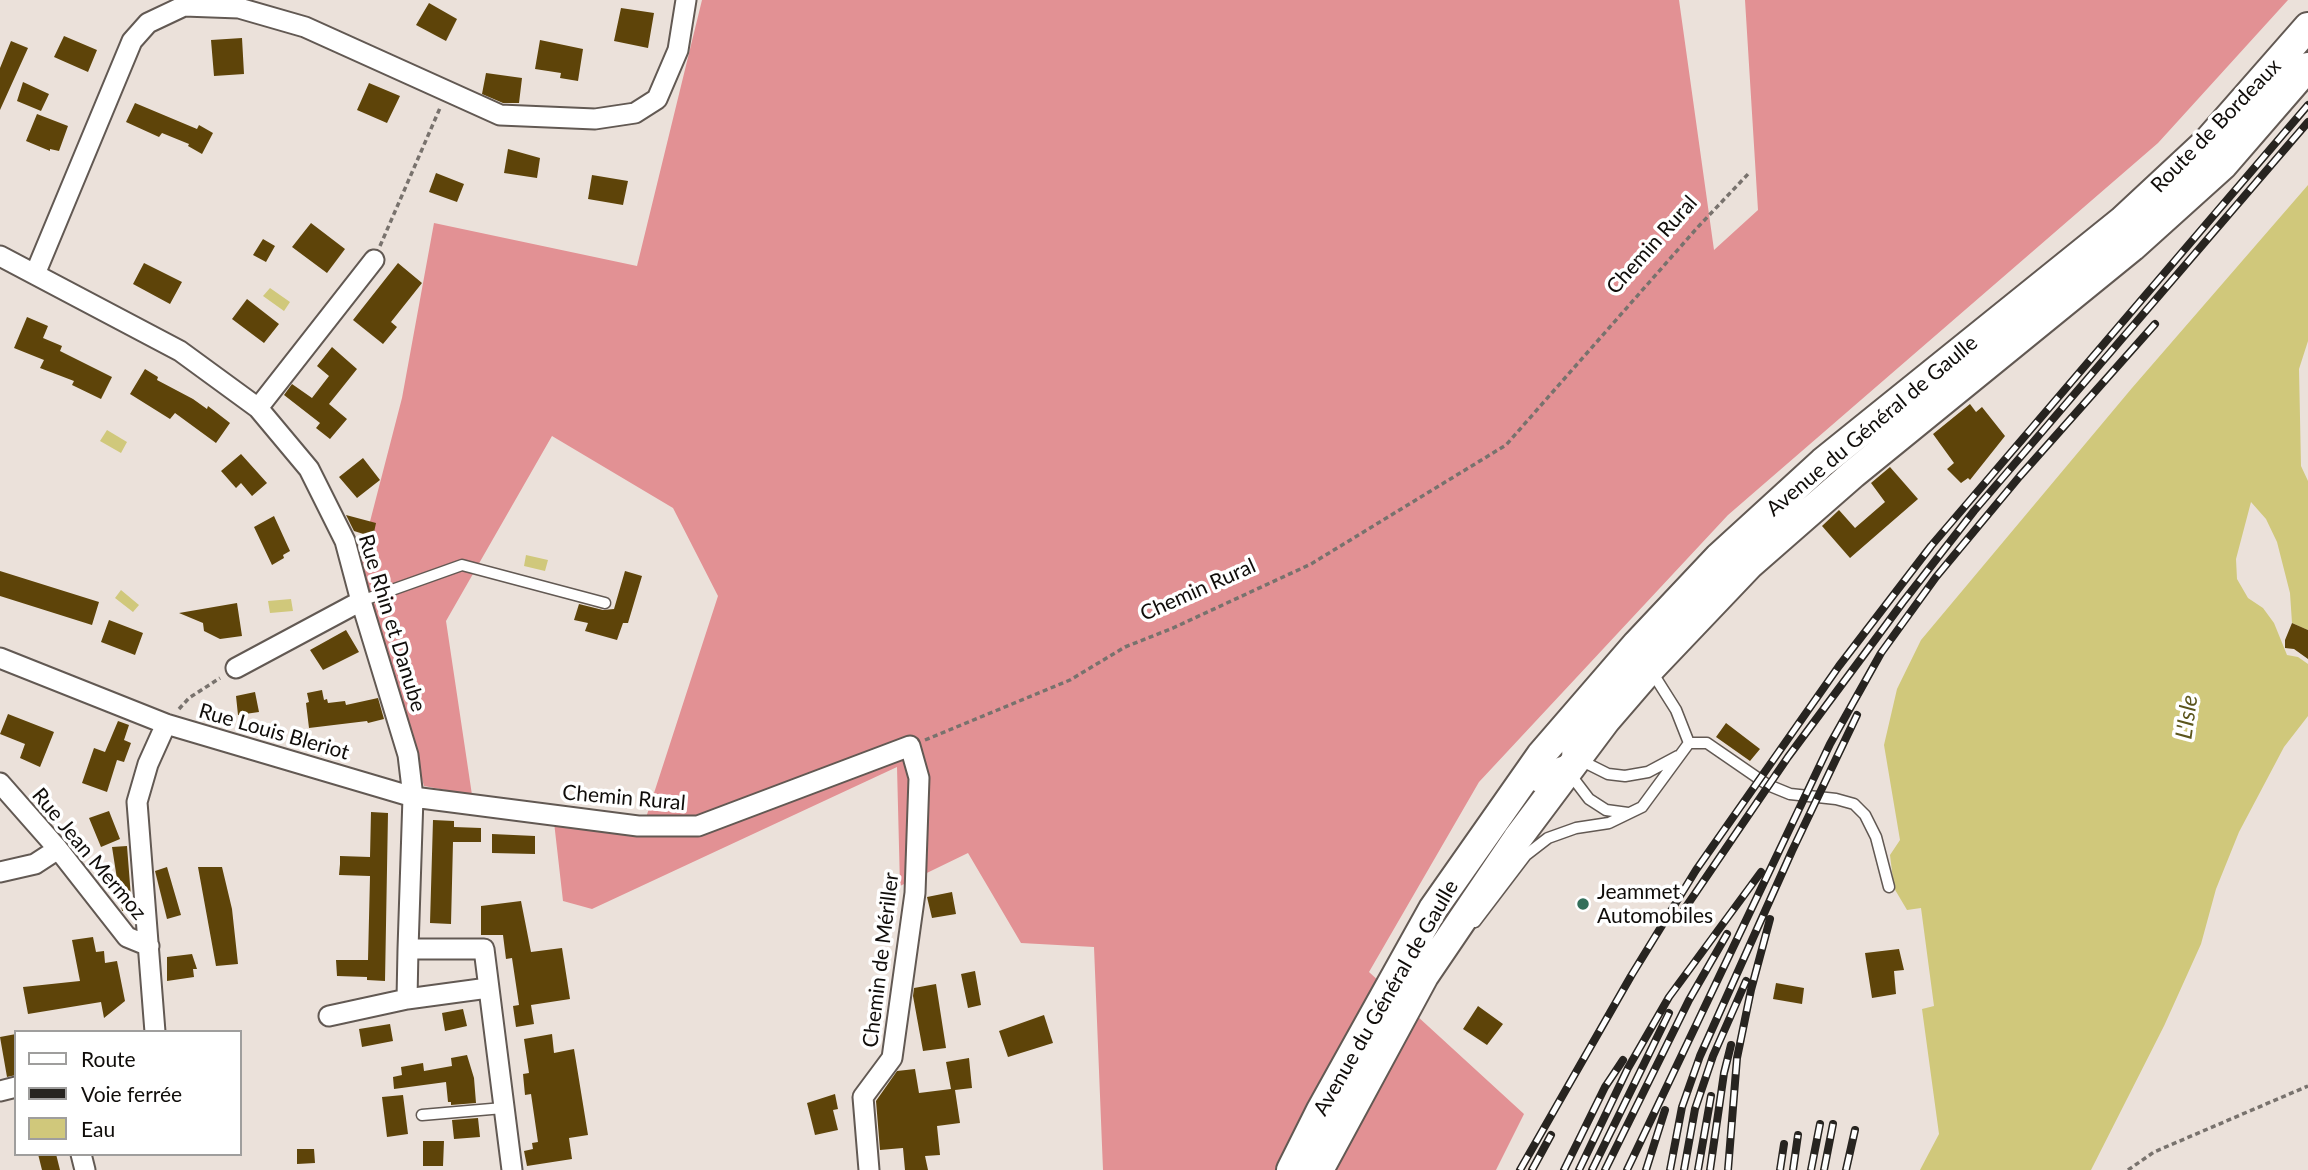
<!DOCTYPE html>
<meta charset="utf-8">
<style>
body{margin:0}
#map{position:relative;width:2308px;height:1170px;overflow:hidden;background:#ebe1da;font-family:Lato,sans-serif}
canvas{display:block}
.legend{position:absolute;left:14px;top:1030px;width:228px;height:126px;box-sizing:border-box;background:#fff;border:2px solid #9f9e9d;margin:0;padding:9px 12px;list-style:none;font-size:21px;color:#100d0a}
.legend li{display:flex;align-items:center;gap:14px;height:35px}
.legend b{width:35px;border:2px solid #9f9e9d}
</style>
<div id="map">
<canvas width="2308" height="1170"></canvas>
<ul class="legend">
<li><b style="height:9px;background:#fff"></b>Route</li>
<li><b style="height:9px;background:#272420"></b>Voie ferrée</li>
<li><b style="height:19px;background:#d0c87b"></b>Eau</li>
</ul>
</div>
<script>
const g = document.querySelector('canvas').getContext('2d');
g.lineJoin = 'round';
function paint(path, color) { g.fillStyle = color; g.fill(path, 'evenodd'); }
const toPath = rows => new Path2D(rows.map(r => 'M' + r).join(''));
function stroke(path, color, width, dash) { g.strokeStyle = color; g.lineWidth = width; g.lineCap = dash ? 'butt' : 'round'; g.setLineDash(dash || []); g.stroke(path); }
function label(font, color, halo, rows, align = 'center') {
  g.font = font + ' Lato,sans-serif'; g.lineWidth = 7; g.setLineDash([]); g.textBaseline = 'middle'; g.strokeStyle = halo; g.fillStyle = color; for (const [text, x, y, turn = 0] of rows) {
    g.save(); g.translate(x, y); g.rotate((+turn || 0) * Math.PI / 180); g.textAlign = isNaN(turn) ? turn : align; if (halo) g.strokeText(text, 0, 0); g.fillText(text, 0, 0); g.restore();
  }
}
const forest = toPath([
 [702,0,1679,0,1714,250,1758,210,1745,0,2288,0,2158,143,1728,515,1479,782,1369,972,1524,1114,1496,1170,1103,1170,1094,947,1021,943,968,853,900,886,897,767,592,909,563,901,554,822,642,830,718,596,673,508,552,436,446,621,472,795,424,786,359,564,402,398,434,223,637,266]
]);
const water = toPath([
 [2308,185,2308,341,2299,369,2301,466,2308,481,2308,630,2292,623,2290,593,2277,542,2266,519,2251,502,2236,559,2237,579,2248,598,2263,608,2274,623,2287,655,2298,657,2308,664,2308,716,2284,747,2239,832,2216,889,2201,944,2164,1026,2091,1170,1920,1170,1939,1134,1922,1009,1934,1006,1921,908,1907,910,1894,888,1890,855,1900,840,1884,745,1897,689,1921,640,2132,388],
 [270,288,290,302,284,311,263,296],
 [107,430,127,442,121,453,100,441],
 [526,555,548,560,545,571,524,566],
 [121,590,139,605,133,612,115,598],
 [291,599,293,611,270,613,268,601]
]);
const building = toPath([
 [429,3,457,19,446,41,416,25],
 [621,8,654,13,648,48,614,41],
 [64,36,97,50,88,72,54,57],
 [242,38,244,74,214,76,211,40],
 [540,40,583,49,578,81,560,78,561,73,535,69],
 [11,41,28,48,0,110,0,68],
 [486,73,522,78,519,103,503,103,482,94],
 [23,82,49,94,41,111,17,101],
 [369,83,400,96,387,123,357,110],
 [135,103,197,129,199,125,213,133,202,154,188,146,189,144,162,133,159,137,126,122],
 [37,114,68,126,59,151,50,149,50,151,26,141],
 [508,149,540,158,537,178,504,173],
 [436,173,464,184,457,202,429,192],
 [592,175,628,181,623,205,588,199],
 [311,223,345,249,327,273,292,247],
 [263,239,275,246,266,262,253,255],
 [144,263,182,282,170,304,133,284],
 [398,263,422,283,391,322,397,327,383,344,353,320],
 [247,299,279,324,264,343,232,319],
 [27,317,48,326,43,338,62,346,60,351,112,377,101,399,72,385,74,381,40,368,44,360,14,348],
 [332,347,357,369,329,404,347,419,330,439,316,428,320,423,284,395,292,384,312,398,329,376,317,366],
 [145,369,158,377,157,380,193,399,207,409,208,406,230,423,216,443,175,413,170,419,130,394],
 [1970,404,1976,412,1982,407,2005,436,1970,480,1968,478,1961,483,1947,469,1954,463,1933,434],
 [241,454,267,483,252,496,241,483,236,488,221,471],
 [363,458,380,480,357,498,339,477],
 [1890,467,1918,499,1850,558,1822,526,1839,510,1855,528,1885,502,1871,483],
 [346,515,376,523,373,537,354,531],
 [274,516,290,551,283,555,284,558,272,565,254,527],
 [0,571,99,602,92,625,0,596],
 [625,571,642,576,628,623,623,623,617,640,585,631,588,623,574,620,579,604,603,610,614,609],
 [237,603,242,636,220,639,204,631,203,623,179,613],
 [109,620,143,633,135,655,101,642],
 [2292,623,2308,630,2308,659,2294,649,2285,648,2285,640],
 [346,630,359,652,323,670,310,650],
 [322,690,324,700,327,699,328,703,345,701,346,705,378,698,384,719,368,723,367,721,309,728,306,703,309,702,307,693],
 [255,692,259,712,238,715,236,696],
 [8,714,54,732,40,767,20,758,25,744,0,734],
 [118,721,129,725,124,740,131,743,124,762,117,760,107,792,82,783,94,748,105,752],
 [1726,723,1760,749,1750,761,1716,737],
 [109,811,120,839,101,847,89,818],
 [371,812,388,813,385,981,367,980,367,977,337,976,336,960,368,960,370,876,339,875,340,864,340,856,370,857],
 [433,820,454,821,454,827,481,828,481,842,453,842,451,924,430,923],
 [492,834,535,836,535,854,492,853],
 [127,846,132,910,122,911,112,847],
 [167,867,181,915,167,919,155,871],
 [198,867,222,867,232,909,238,964,216,966],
 [952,892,956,914,932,918,927,897],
 [521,901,531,952,562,948,570,999,531,1005,534,1024,516,1027,513,1006,519,1005,512,958,506,959,503,935,481,935,481,906],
 [93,937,96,952,104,951,105,963,117,961,125,1001,104,1018,101,1002,28,1014,23,987,80,981,72,940],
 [1899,949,1904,970,1894,971,1896,994,1872,998,1865,953],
 [192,954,197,969,193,969,194,977,167,981,167,957],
 [975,971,981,1005,968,1008,961,974],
 [1776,983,1804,988,1802,1004,1773,999],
 [936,984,946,1048,923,1051,913,996,914,988],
 [1478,1006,1503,1024,1487,1045,1463,1029],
 [463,1009,467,1026,445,1031,442,1013],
 [1044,1015,1053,1043,1008,1057,999,1031],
 [390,1024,393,1041,362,1047,359,1029],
 [16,1034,16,1075,7,1077,0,1037],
 [552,1034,554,1053,574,1049,588,1135,569,1138,572,1159,527,1166,524,1151,533,1149,532,1143,538,1142,531,1094,525,1095,523,1074,529,1073,524,1039],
 [467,1055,474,1078,476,1103,451,1105,451,1102,448,1102,446,1082,394,1089,393,1077,402,1075,401,1067,423,1063,424,1071,452,1066,451,1058],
 [969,1058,972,1088,955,1090,960,1123,937,1126,940,1155,925,1156,928,1170,905,1170,903,1148,880,1150,876,1101,897,1071,915,1069,919,1093,951,1089,946,1062],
 [835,1094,838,1109,833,1110,838,1130,815,1135,807,1103],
 [403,1095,408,1134,387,1137,382,1097],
 [478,1118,480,1137,454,1139,452,1120],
 [423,1141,444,1141,443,1166,423,1166],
 [297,1149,314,1149,315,1163,297,1164],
 [38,1154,56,1154,60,1170,42,1170]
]);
const path = toPath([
 [380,246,440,108],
 [179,709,189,698,220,678],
 [925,740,1070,680,1125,647,1173,628,1311,564,1506,445,1697,228,1750,172],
 [2128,1170,2154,1152,2308,1086]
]);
const service = toPath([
 [361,601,462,565,605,603],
 [1652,672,1676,710,1689,743],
 [1577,733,1567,747,1568,770,1573,778,1589,799,1606,810,1628,813],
 [1689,743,1707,743,1768,785,1790,794,1836,799,1854,804,1865,815,1876,837,1889,887],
 [1536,786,1556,764,1567,760,1588,764,1608,774,1625,776,1648,772,1678,756],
 [1475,922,1526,855,1548,838,1576,828,1609,823,1642,807,1689,743],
 [422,1115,503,1108]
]);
const minor = toPath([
 [0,256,180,351,258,408,309,469,345,541,361,601,408,755,413,797,408,949],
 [35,274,132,41,148,23,184,6,239,8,305,27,500,115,595,119,635,113,657,99,678,50,686,0],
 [258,408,374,260],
 [0,658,166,724,413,797,638,826,698,826,910,746,919,778,915,893,892,1058,863,1097,869,1170],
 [236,668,361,601],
 [0,783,58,849,127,937,149,946],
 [0,872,35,864,58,849],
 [488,988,407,999,408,949,484,949,512,1170],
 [329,1016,407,999],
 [155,1032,137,802,148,764,166,724],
 [0,1091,16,1087],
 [81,1154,85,1170]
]);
const secondary = toPath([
 [1291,1170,1321,1110,1433,909,1541,755,1637,644,1719,557,1823,462,2122,221,2208,141,2308,27],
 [1319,1170,1424,976,1517,839,1606,720,1650,669,1749,565,1853,474,2132,247,2223,165,2308,67]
]);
const rail = toPath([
 [1677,920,1788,757,1903,602,1974,511,2308,122],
 [1520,1170,1631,976,1696,870,1839,666,1931,546,2308,105],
 [1532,1170,1551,1135],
 [1564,1170,1605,1087,1623,1060],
 [1579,1170,1628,1068,1669,997,1761,872],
 [1592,1170,1669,1013],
 [1605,1170,1689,1000,1727,934],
 [1627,1170,1830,744,1881,653,1936,577,2020,476,2155,324],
 [1646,1170,1665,1110],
 [1670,1170,1682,1107,1700,1056,1792,851,1857,715],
 [1684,1170,1695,1109,1713,1056,1746,981],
 [1698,1170,1711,1096],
 [1710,1170,1724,1073,1731,1045],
 [1728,1170,1737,1058,1751,990,1770,919],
 [1780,1170,1784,1144],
 [1793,1170,1798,1135],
 [1811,1170,1820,1124],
 [1824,1170,1833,1124],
 [1846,1170,1855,1130]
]);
const markers = [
 [1583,904,7,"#336f5a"]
];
const streetNames = [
 ["Route de Bordeaux",2216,126,-46],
 ["Chemin Rural",1652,245,-48],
 ["Avenue du Général de Gaulle",1872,426,-40],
 ["Chemin Rural",1198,590,-24],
 ["Rue Rhin et Danube",392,623,73],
 ["Rue Louis Bleriot",274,732,16],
 ["Chemin Rural",624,798,5],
 ["Rue Jean Mermoz",89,854,50],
 ["Chemin de Mériller",881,960,-83],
 ["Avenue du Général de Gaulle",1386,998,-60]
];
const poiNames = [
 ["Jeammet",1597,892],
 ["Automobiles",1597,916]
];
const waterNames = [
 ["L'Isle",2187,717,-82]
];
paint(forest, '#e29194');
paint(water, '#d0c87b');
paint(building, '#5e4409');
stroke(service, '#625953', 13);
stroke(minor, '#625953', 23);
stroke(secondary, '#625953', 32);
stroke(path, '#78726d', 3.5, [5, 3.5]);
stroke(service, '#fff', 10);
stroke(minor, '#fff', 19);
stroke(secondary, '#fff', 28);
stroke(rail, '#272420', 8);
stroke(rail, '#fff', 5, [16]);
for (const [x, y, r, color] of markers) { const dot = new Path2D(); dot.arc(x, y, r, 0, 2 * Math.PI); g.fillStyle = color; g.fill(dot); stroke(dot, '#fff', 2.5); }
label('21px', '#100d0a', '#fff', streetNames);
label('21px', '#100d0a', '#fff', poiNames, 'left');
label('italic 23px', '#5b551c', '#fff', waterNames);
</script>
